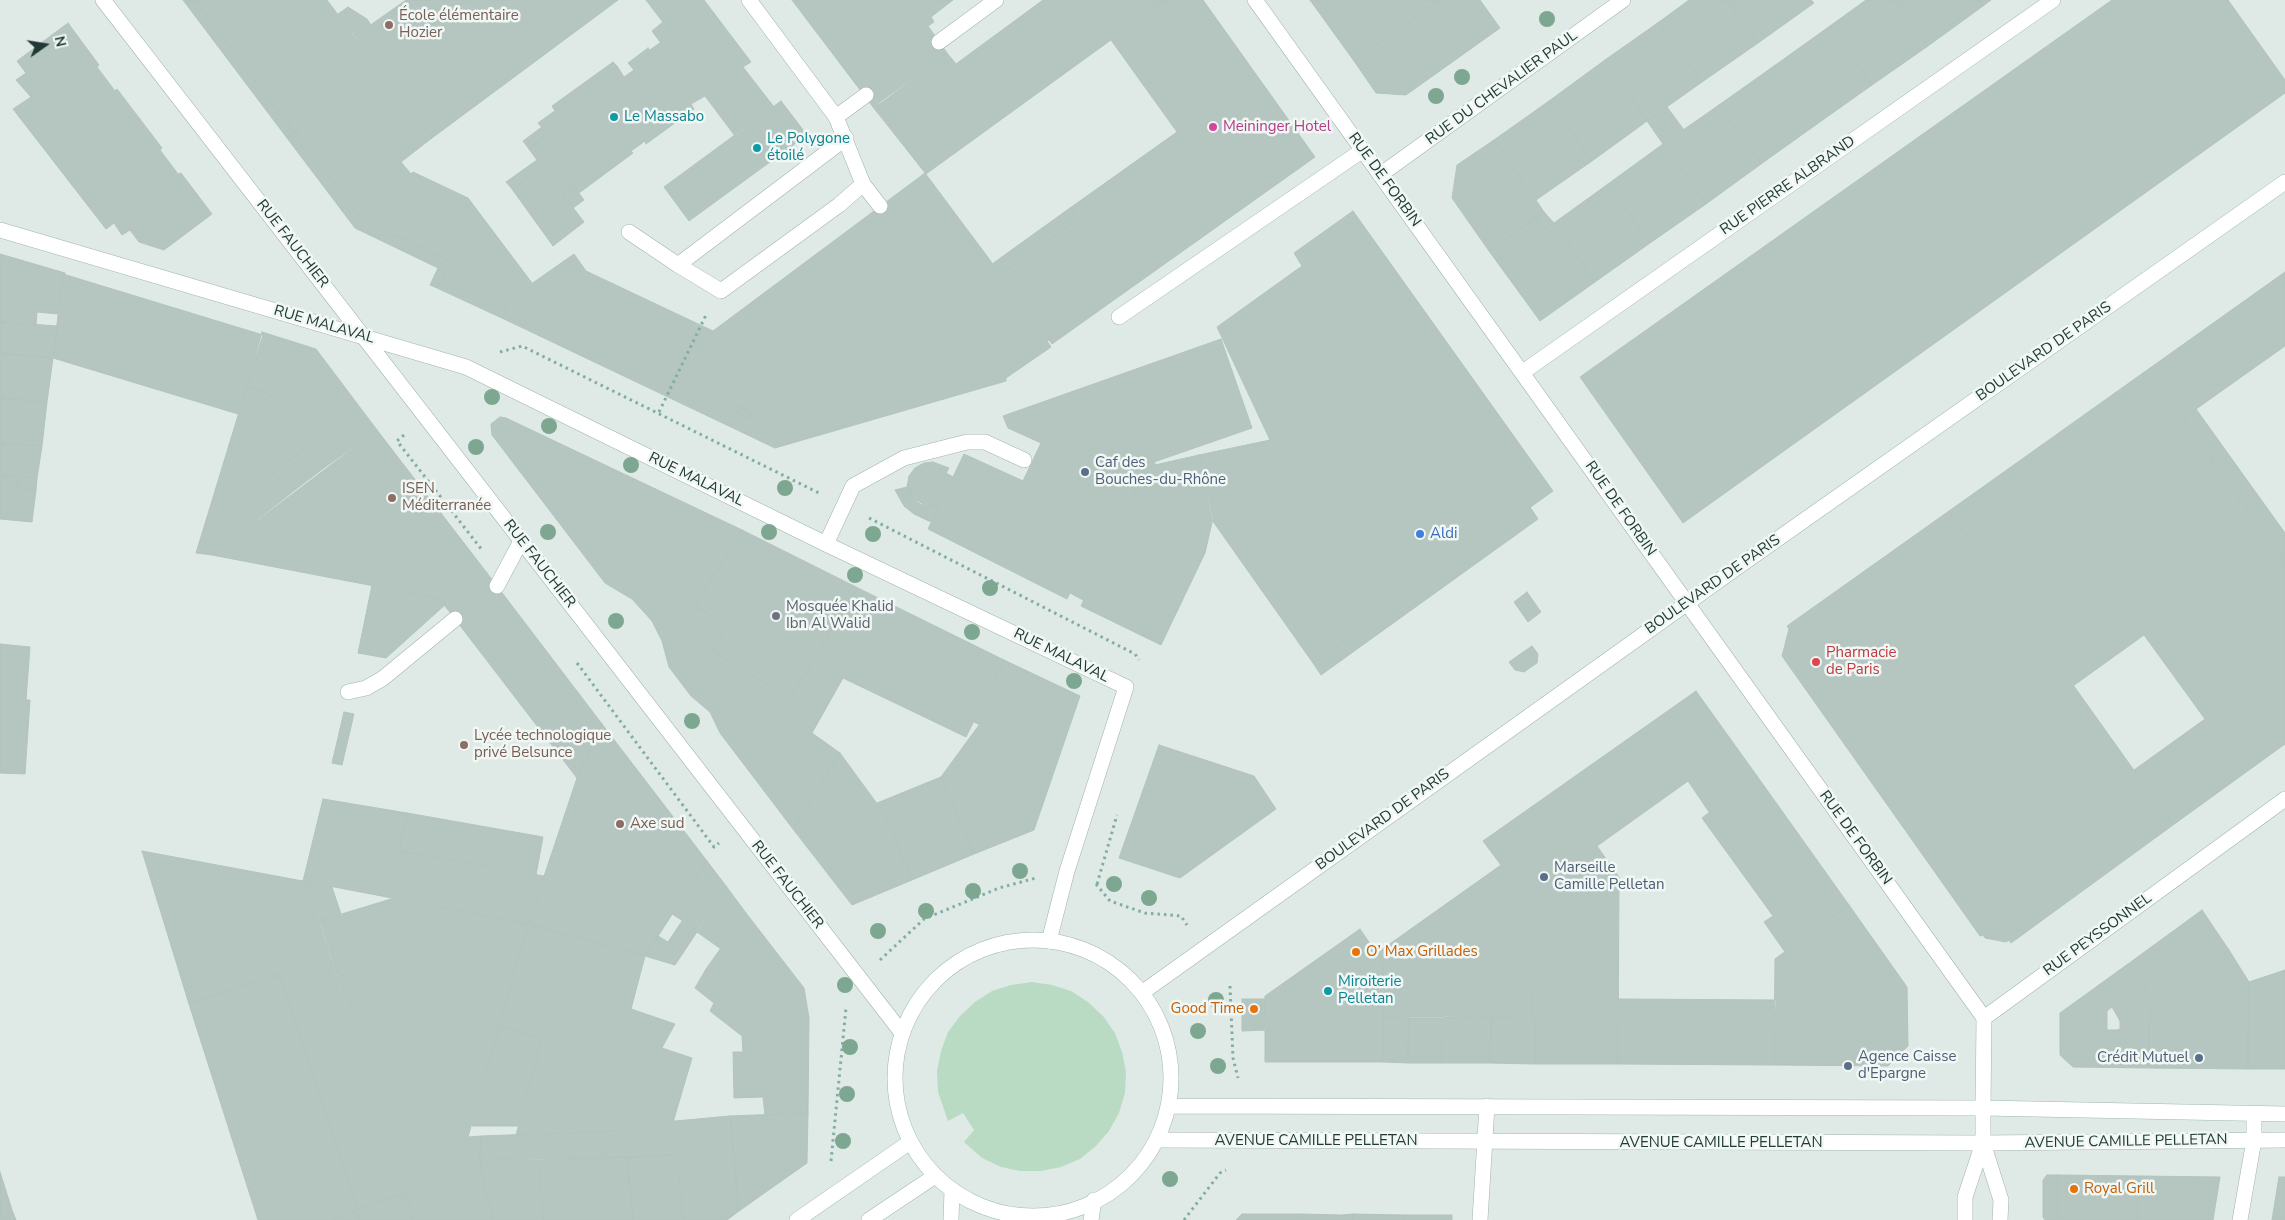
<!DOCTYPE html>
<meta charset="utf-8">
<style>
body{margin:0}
#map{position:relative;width:2285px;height:1220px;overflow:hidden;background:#dfeae6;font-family:"Nunito Sans",sans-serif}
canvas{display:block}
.north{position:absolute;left:20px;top:20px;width:50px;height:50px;-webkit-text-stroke:4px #f0f7f4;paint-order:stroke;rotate:77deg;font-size:14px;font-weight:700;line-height:20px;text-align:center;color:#213a35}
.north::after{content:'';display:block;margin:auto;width:18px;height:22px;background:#213a35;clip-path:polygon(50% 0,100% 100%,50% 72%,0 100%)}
</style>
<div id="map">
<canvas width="2285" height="1220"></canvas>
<div class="north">N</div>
</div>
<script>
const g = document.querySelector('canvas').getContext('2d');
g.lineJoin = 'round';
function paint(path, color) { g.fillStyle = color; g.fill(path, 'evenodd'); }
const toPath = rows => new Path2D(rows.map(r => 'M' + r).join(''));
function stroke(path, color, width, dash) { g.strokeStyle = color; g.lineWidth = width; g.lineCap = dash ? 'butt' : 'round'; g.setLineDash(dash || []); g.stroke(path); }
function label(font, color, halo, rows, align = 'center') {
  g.font = font + ' "Nunito Sans",sans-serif'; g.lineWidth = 5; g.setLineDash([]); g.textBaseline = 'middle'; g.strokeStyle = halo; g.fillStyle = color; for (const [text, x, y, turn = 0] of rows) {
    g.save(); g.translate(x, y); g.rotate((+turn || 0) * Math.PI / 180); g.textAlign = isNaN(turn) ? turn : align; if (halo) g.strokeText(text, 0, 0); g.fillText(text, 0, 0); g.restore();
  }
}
const green = toPath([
 [1032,982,1052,985,1071,991,1088,1002,1103,1016,1115,1033,1122,1052,1126,1072,1125,1093,1119,1113,1109,1131,1096,1146,1080,1159,1061,1167,1041,1171,1020,1171,1001,1167,982,1158,964,1142,974,1130,963,1113,948,1121,938,1092,937,1071,941,1051,948,1032,960,1016,975,1002,992,991,1011,985]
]);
const building = toPath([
 [183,0,195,0,295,132,287,138,183,0],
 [195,0,327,0,376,66,380,68,295,132,195,0],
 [406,0,467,0,376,66,355,36,406,0],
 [467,0,618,0,432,138,377,65,467,0],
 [646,0,704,0,751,62,743,67,774,107,735,136,705,96,691,104,694,109,646,144,645,141,631,151,633,153,579,193,573,185,562,193,584,222,553,246,512,189,542,167,529,149,548,135,538,123,617,66,624,77,654,56,650,50,672,34,646,0],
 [792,0,953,0,931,17,934,22,928,26,947,53,873,107,792,0],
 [1043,0,1166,0,926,174,907,150,914,145,881,103,947,53,956,64,1043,0],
 [1166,0,1203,0,1315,157,1052,344,1001,274,1078,219,1070,208,1177,132,1111,40,1166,0],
 [1310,0,1440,0,1354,61,1310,0],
 [1440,0,1480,0,1500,28,1406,95,1376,93,1354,61,1440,0],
 [1689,0,1727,0,1758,43,1702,82,1659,22,1689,0],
 [1727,0,1811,0,1814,3,1758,43,1727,0],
 [1866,0,1894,0,1928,46,1872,85,1830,26,1866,0],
 [1894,0,1978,0,1983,6,1928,46,1894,0],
 [1978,0,1991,0,1983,6,1978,0],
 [2112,0,2228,0,2285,80,2285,93,1683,523,1580,377,2112,0],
 [348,7,367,19,371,25,355,36,338,14,348,7],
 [663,22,672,34,660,42,652,31,663,22],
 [1659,22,1702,82,1647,121,1605,60,1659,22],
 [68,23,99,65,97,67,115,91,117,89,162,148,160,150,178,174,181,173,212,214,164,250,139,242,130,230,122,235,114,223,106,229,13,109,31,97,16,80,26,73,17,61,68,23],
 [1830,26,1872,85,1817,124,1774,66,1830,26],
 [648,48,654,56,634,70,628,63,648,48],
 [1605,60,1647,121,1592,161,1549,101,1605,60],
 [613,62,617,66,555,111,552,106,613,62],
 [1774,66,1817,124,1761,164,1719,105,1774,66],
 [379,68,432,138,401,162,411,174,413,172,468,198,532,283,507,301,504,319,437,288,451,262,361,219,295,132,379,68],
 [781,101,807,135,689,221,664,187,781,101],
 [1549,101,1592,161,1536,200,1494,140,1549,101],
 [881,103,914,145,907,150,873,107,881,103],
 [1719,105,1761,164,1706,204,1663,144,1719,105],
 [1667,107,1684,130,1663,144,1647,121,1667,107],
 [542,127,548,135,529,149,523,141,542,127],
 [295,132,361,219,451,262,437,288,430,285,438,268,355,228,287,138,295,132],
 [1494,140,1536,200,1526,207,1535,219,1489,251,1452,198,1457,165,1494,140],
 [1663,144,1706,204,1650,243,1608,184,1663,144],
 [537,160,542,167,512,189,506,182,537,160],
 [925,173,972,236,968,239,974,247,978,244,1049,340,1047,341,1051,347,1006,378,1006,381,775,448,504,319,507,301,574,254,586,271,713,331,925,173],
 [733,404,752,413,749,419,730,409,733,404],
 [1608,184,1650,243,1595,282,1554,223,1608,184],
 [573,185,584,200,573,208,562,193,573,185],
 [1536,200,1544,212,1535,219,1526,207,1536,200],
 [1070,208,1078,219,1001,274,992,264,1070,208],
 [1353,211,1553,491,1313,663,1212,520,1199,455,1270,440,1217,327,1302,266,1294,253,1353,211],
 [1544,212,1554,223,1543,230,1535,219,1544,212],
 [1535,219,1543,230,1554,223,1595,282,1540,321,1489,251,1535,219],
 [972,236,978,244,974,247,968,239,972,236],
 [0,254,65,273,65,275,63,274,58,314,37,312,36,325,0,322,0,254],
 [2285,272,2285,346,2182,419,2285,563,2285,744,2173,825,2134,770,2205,719,2144,635,2073,686,1949,511,2285,272],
 [63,274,263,335,238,414,53,358,63,274],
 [0,322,57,326,53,358,0,353,0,322],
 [262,332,316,349,377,430,324,468,268,393,247,386,262,332],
 [1221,339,1252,428,1154,462,1156,465,1146,467,1083,600,1070,593,1067,599,928,529,964,454,1023,481,1041,443,1008,428,1003,416,1221,339],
 [0,353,53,358,47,402,0,398,0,353],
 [247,386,268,393,308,446,272,474,229,445,247,386],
 [0,398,47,402,42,446,0,443,0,398],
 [733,404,752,413,749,419,730,409,733,404],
 [2196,409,2285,533,2285,563,2182,419,2196,409],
 [500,417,506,418,742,530,695,606,727,626,712,651,790,698,858,588,1004,660,966,737,843,678,812,733,840,753,793,829,720,733,710,712,691,696,669,667,662,641,652,621,632,599,605,583,492,435,491,424,500,417],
 [377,430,487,573,446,604,442,599,212,555,377,430],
 [0,443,42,446,37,478,0,475,0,443],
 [229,445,295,490,212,555,196,553,229,445],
 [308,446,324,468,295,490,272,474,308,446],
 [1199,455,1213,518,1205,553,1161,645,1081,606,1146,467,1199,455],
 [933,462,949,468,946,473,953,477,939,507,931,503,929,508,912,497,907,487,909,476,915,468,924,463,933,462],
 [0,475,19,477,18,488,36,490,32,522,0,519,0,475],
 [19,477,37,478,36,490,18,488,19,477],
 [907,487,912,497,920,504,914,514,904,506,895,490,907,487],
 [931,503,939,507,931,522,914,514,920,504,929,508,931,503],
 [1530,507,1538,519,1321,675,1313,663,1530,507],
 [1949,511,2173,825,2011,943,2009,940,2006,942,1985,938,1983,935,1980,936,1782,656,1789,629,1787,626,1949,511],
 [742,530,858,588,790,698,712,651,727,626,695,606,742,530],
 [487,573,602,724,577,778,445,606,487,573],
 [372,585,442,599,446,604,386,658,358,653,372,585],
 [1527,592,1541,612,1528,622,1514,602,1527,592],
 [0,644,30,647,26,700,30,700,25,774,0,773,0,644],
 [1532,646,1538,654,1537,663,1524,672,1515,670,1509,662,1532,646],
 [1004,660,1080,696,1057,763,974,722,1004,660],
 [1696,691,1757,776,1709,812,1688,781,1597,846,1621,880,1619,881,1618,1064,1535,1064,1535,1019,1532,1019,1532,987,1384,987,1383,963,1377,953,1501,865,1483,841,1696,691],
 [344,712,354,714,342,765,332,763,344,712],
 [602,724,707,861,645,956,528,924,577,778,602,724],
 [979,725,1057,763,1034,830,974,854,941,777,979,725],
 [1159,745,1254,776,1276,809,1180,878,1119,858,1159,745],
 [840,753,886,816,912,880,852,905,793,829,840,753],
 [1757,776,1849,905,1785,952,1764,922,1773,916,1702,818,1757,776],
 [941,777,974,854,912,880,886,816,877,803,941,777],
 [323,799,407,813,399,851,544,876,528,924,303,881,323,799],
 [407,813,543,837,536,875,399,851,407,813],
 [142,851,308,882,405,1193,357,1210,279,975,189,1004,142,851],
 [707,861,726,886,697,930,672,914,707,861],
 [308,882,332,887,341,914,319,921,308,882],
 [726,886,746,913,721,949,697,932,726,886],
 [394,898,528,924,468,1137,481,1136,480,1160,485,1191,493,1220,413,1220,319,921,394,898],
 [1849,905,1907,987,1908,1046,1888,1066,1774,1065,1775,959,1849,905],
 [2202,910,2229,950,2155,1003,2128,964,2202,910],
 [746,913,804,988,809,1018,808,1113,765,1115,763,1097,734,1098,733,1052,743,1052,742,1036,710,1011,714,1003,695,988,706,969,746,913],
 [682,921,697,930,697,932,675,965,645,956,658,936,668,942,682,921],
 [528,924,645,956,631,1009,675,1024,616,1131,516,1135,542,1038,499,1026,528,924],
 [1360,929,1383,963,1383,1062,1265,1062,1265,996,1360,929],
 [2229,950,2249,982,2248,1069,2148,1068,2150,1007,2229,950],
 [2128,964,2155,1003,2150,1007,2148,1068,2073,1067,2060,1055,2060,1013,2128,964],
 [2112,1007,2120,1021,2120,1029,2117,1030,2107,1030,2107,1011,2112,1007],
 [2285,970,2285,1069,2248,1069,2249,982,2285,970],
 [279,975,357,1210,333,1220,258,1220,189,1004,279,975],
 [1384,987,1532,987,1532,1018,1491,1017,1491,1019,1485,1019,1485,1017,1383,1017,1384,987],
 [1242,999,1265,999,1266,1030,1242,1031,1242,999],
 [1619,999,1776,1000,1774,1065,1618,1064,1619,999],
 [1444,1016,1485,1017,1485,1019,1491,1019,1490,1063,1442,1063,1444,1016],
 [1383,1017,1409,1018,1408,1063,1383,1062,1383,1017],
 [1491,1017,1535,1019,1535,1064,1490,1063,1491,1017],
 [1409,1018,1443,1018,1442,1063,1408,1063,1409,1018],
 [499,1026,542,1038,518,1126,472,1126,499,1026],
 [662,1048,692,1058,674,1119,677,1155,602,1158,662,1048],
 [808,1113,807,1163,739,1211,730,1116,808,1113],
 [730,1116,739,1211,727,1220,683,1220,675,1121,730,1116],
 [616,1131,602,1158,480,1160,481,1136,616,1131],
 [677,1155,683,1220,633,1220,627,1157,677,1155],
 [627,1157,633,1220,543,1220,539,1160,627,1157],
 [538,1158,543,1220,493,1220,485,1191,480,1160,538,1158],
 [0,1172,12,1210,16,1220,0,1220,0,1172],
 [2047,1175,2058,1175,2058,1220,2045,1220,2043,1217,2043,1180,2047,1175],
 [2058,1175,2139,1176,2138,1220,2058,1220,2058,1175],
 [2139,1176,2220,1177,2213,1220,2138,1220,2139,1176],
 [2279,1177,2285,1177,2285,1220,2272,1220,2279,1177],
 [405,1193,413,1220,360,1220,357,1210,405,1193],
 [357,1210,360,1220,333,1220,357,1210],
 [1242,1214,1302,1214,1302,1220,1236,1220,1242,1214],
 [1302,1214,1341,1215,1353,1214,1352,1220,1302,1220,1302,1214],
 [1353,1214,1404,1215,1403,1220,1352,1220,1353,1214],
 [1404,1215,1452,1215,1452,1220,1403,1220,1404,1215]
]);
const path = toPath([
 [500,352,522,346,819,493],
 [659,412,706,315],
 [404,435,397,441,482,550],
 [869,518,1135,654,1139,660],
 [577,663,714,847,719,843],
 [1096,884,1110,901,1145,913,1181,916,1187,925],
 [1097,884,1117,815],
 [880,960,924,919,999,888,1036,878],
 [1230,986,1233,1058,1238,1078],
 [831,1161,846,1008],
 [1184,1220,1220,1173,1226,1170]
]);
const lane = toPath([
 [939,42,996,0],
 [836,117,866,95],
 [629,232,678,265,721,291,839,205,863,184,880,206],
 [678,265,846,138],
 [1119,317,1363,150],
 [826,544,853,486,904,458,967,442,985,442,1024,460],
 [497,586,521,541],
 [348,692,366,688,382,679,455,619],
 [1157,1140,1983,1143,2285,1140]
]);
const street = toPath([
 [103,0,902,1033],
 [749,0,836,117,863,184],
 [1255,0,1984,1018],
 [1380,175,1623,0],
 [0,230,466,367,826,544,1126,687,1067,871,1049,941],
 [1523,372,2053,0],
 [1983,1108,1983,1143,2001,1200,2000,1220],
 [1480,1220,1487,1106],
 [1965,1220,1965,1197,1983,1143],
 [2240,1220,2254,1140,2254,1114]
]);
const secondary = toPath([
 '895 1078a138 138 0 1 1 276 0a138 138 0 1 1-276 0Z',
 [1143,992,1742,564,2285,182],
 [1169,1106,1983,1108,2285,1114],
 [1983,1108,1984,1018,2285,799],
 [797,1220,910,1142],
 [869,1220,935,1176],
 [951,1220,952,1190],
 [1091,1220,1094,1200]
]);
const trees = [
 [1547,19],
 [1462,77],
 [1436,96],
 [492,397],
 [549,426],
 [476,447],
 [631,465],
 [785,488],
 [548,532],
 [769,532],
 [873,534],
 [855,575],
 [990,588],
 [616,621],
 [972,632],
 [1074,681],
 [692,721],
 [1020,871],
 [1114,884],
 [973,891],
 [1149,898],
 [926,911],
 [878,931],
 [845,985],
 [1216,1000],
 [1198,1031],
 [850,1047],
 [1218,1066],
 [847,1094],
 [843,1141],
 [1170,1179]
];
const markers = [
 [389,25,5,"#8d6e63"],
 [614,117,5,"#0f9aa8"],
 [1213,127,5,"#d1479c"],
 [757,148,5,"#0f9aa8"],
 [1085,472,5,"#5c6f8a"],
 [392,498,5,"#8d6e63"],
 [1420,534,5,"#3f7fe0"],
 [776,616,5,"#6b7280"],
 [1816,662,5,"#e0444e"],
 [464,745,5,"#8d6e63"],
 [620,824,5,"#8d6e63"],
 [1544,877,5,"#5c6f8a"],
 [1356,952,5,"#e8710a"],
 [1328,991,5,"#0f9aa8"],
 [1254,1009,5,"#e8710a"],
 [2199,1058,5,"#5c6f8a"],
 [1848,1066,5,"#5c6f8a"],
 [2074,1189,5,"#e8710a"]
];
const educationNames = [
 ["École élémentaire",399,16],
 ["Hozier",399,33],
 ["ISEN",402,489],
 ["Méditerranée",402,506],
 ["Lycée technologique",474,736],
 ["privé Belsunce",474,753],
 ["Axe sud",630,824]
];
const streetNames = [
 ["RUE DU CHEVALIER PAUL",1502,88,-36],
 ["RUE DE FORBIN",1384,180,54],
 ["RUE PIERRE ALBRAND",1788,186,-35],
 ["RUE FAUCHIER",292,244,52],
 ["RUE MALAVAL",324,325,16],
 ["BOULEVARD DE PARIS",2044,352,-35],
 ["RUE MALAVAL",696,480,26],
 ["RUE DE FORBIN",1620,509,55],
 ["RUE FAUCHIER",539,564,52],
 ["BOULEVARD DE PARIS",1713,585,-35],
 ["RUE MALAVAL",1061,656,26],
 ["BOULEVARD DE PARIS",1383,820,-36],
 ["RUE DE FORBIN",1855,838,54],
 ["RUE FAUCHIER",787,885,52],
 ["RUE PEYSSONNEL",2098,935,-36],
 ["AVENUE CAMILLE PELLETAN",1316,1141],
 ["AVENUE CAMILLE PELLETAN",2126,1142,-1],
 ["AVENUE CAMILLE PELLETAN",1721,1143]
];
const cultureNames = [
 ["Le Massabo",624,117],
 ["Le Polygone",767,139],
 ["étoilé",767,156],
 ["Miroiterie",1338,982],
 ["Pelletan",1338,999]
];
const hotelNames = [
 ["Meininger Hotel",1223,127]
];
const serviceNames = [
 ["Caf des",1095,463],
 ["Bouches-du-Rhône",1095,480],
 ["Marseille",1554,868],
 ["Camille Pelletan",1554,885],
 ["Agence Caisse",1858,1057],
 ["d'Epargne",1858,1074],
 ["Crédit Mutuel",2189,1058,"right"]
];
const shopNames = [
 ["Aldi",1430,534]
];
const worshipNames = [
 ["Mosquée Khalid",786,607],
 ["Ibn Al Walid",786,624]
];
const healthNames = [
 ["Pharmacie",1826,653],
 ["de Paris",1826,670]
];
const foodNames = [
 ["O’ Max Grillades",1366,952],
 ["Good Time",1244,1009,"right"],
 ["Royal Grill",2084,1189]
];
paint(green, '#b9dbc4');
paint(building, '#b5c5bf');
stroke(building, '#b2c4be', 1);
stroke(lane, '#a2b2ad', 16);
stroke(street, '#a2b2ad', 16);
stroke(secondary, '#9fb6af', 16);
stroke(path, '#81ada3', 3, [2.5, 4]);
stroke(lane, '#fff', 15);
stroke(street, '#fff', 15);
stroke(secondary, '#fff', 15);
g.fillStyle = '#7da791';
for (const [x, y] of trees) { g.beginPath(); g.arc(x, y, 8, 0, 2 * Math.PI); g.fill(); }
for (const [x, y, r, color] of markers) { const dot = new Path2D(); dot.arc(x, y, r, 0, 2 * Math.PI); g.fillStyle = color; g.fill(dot); stroke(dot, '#f0f7f4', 2); }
label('15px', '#785e54', '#f0f7f4', educationNames, 'left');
label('15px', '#213a35', '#f0f7f4', streetNames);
label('15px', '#0d838f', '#f0f7f4', cultureNames, 'left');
label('15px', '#b23c85', '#f0f7f4', hotelNames, 'left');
label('15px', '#4e5e75', '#f0f7f4', serviceNames, 'left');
label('15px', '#366cbe', '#f0f7f4', shopNames, 'left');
label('15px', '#5b616d', '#f0f7f4', worshipNames, 'left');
label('15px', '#be3a42', '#f0f7f4', healthNames, 'left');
label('15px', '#c56008', '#f0f7f4', foodNames, 'left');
</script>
